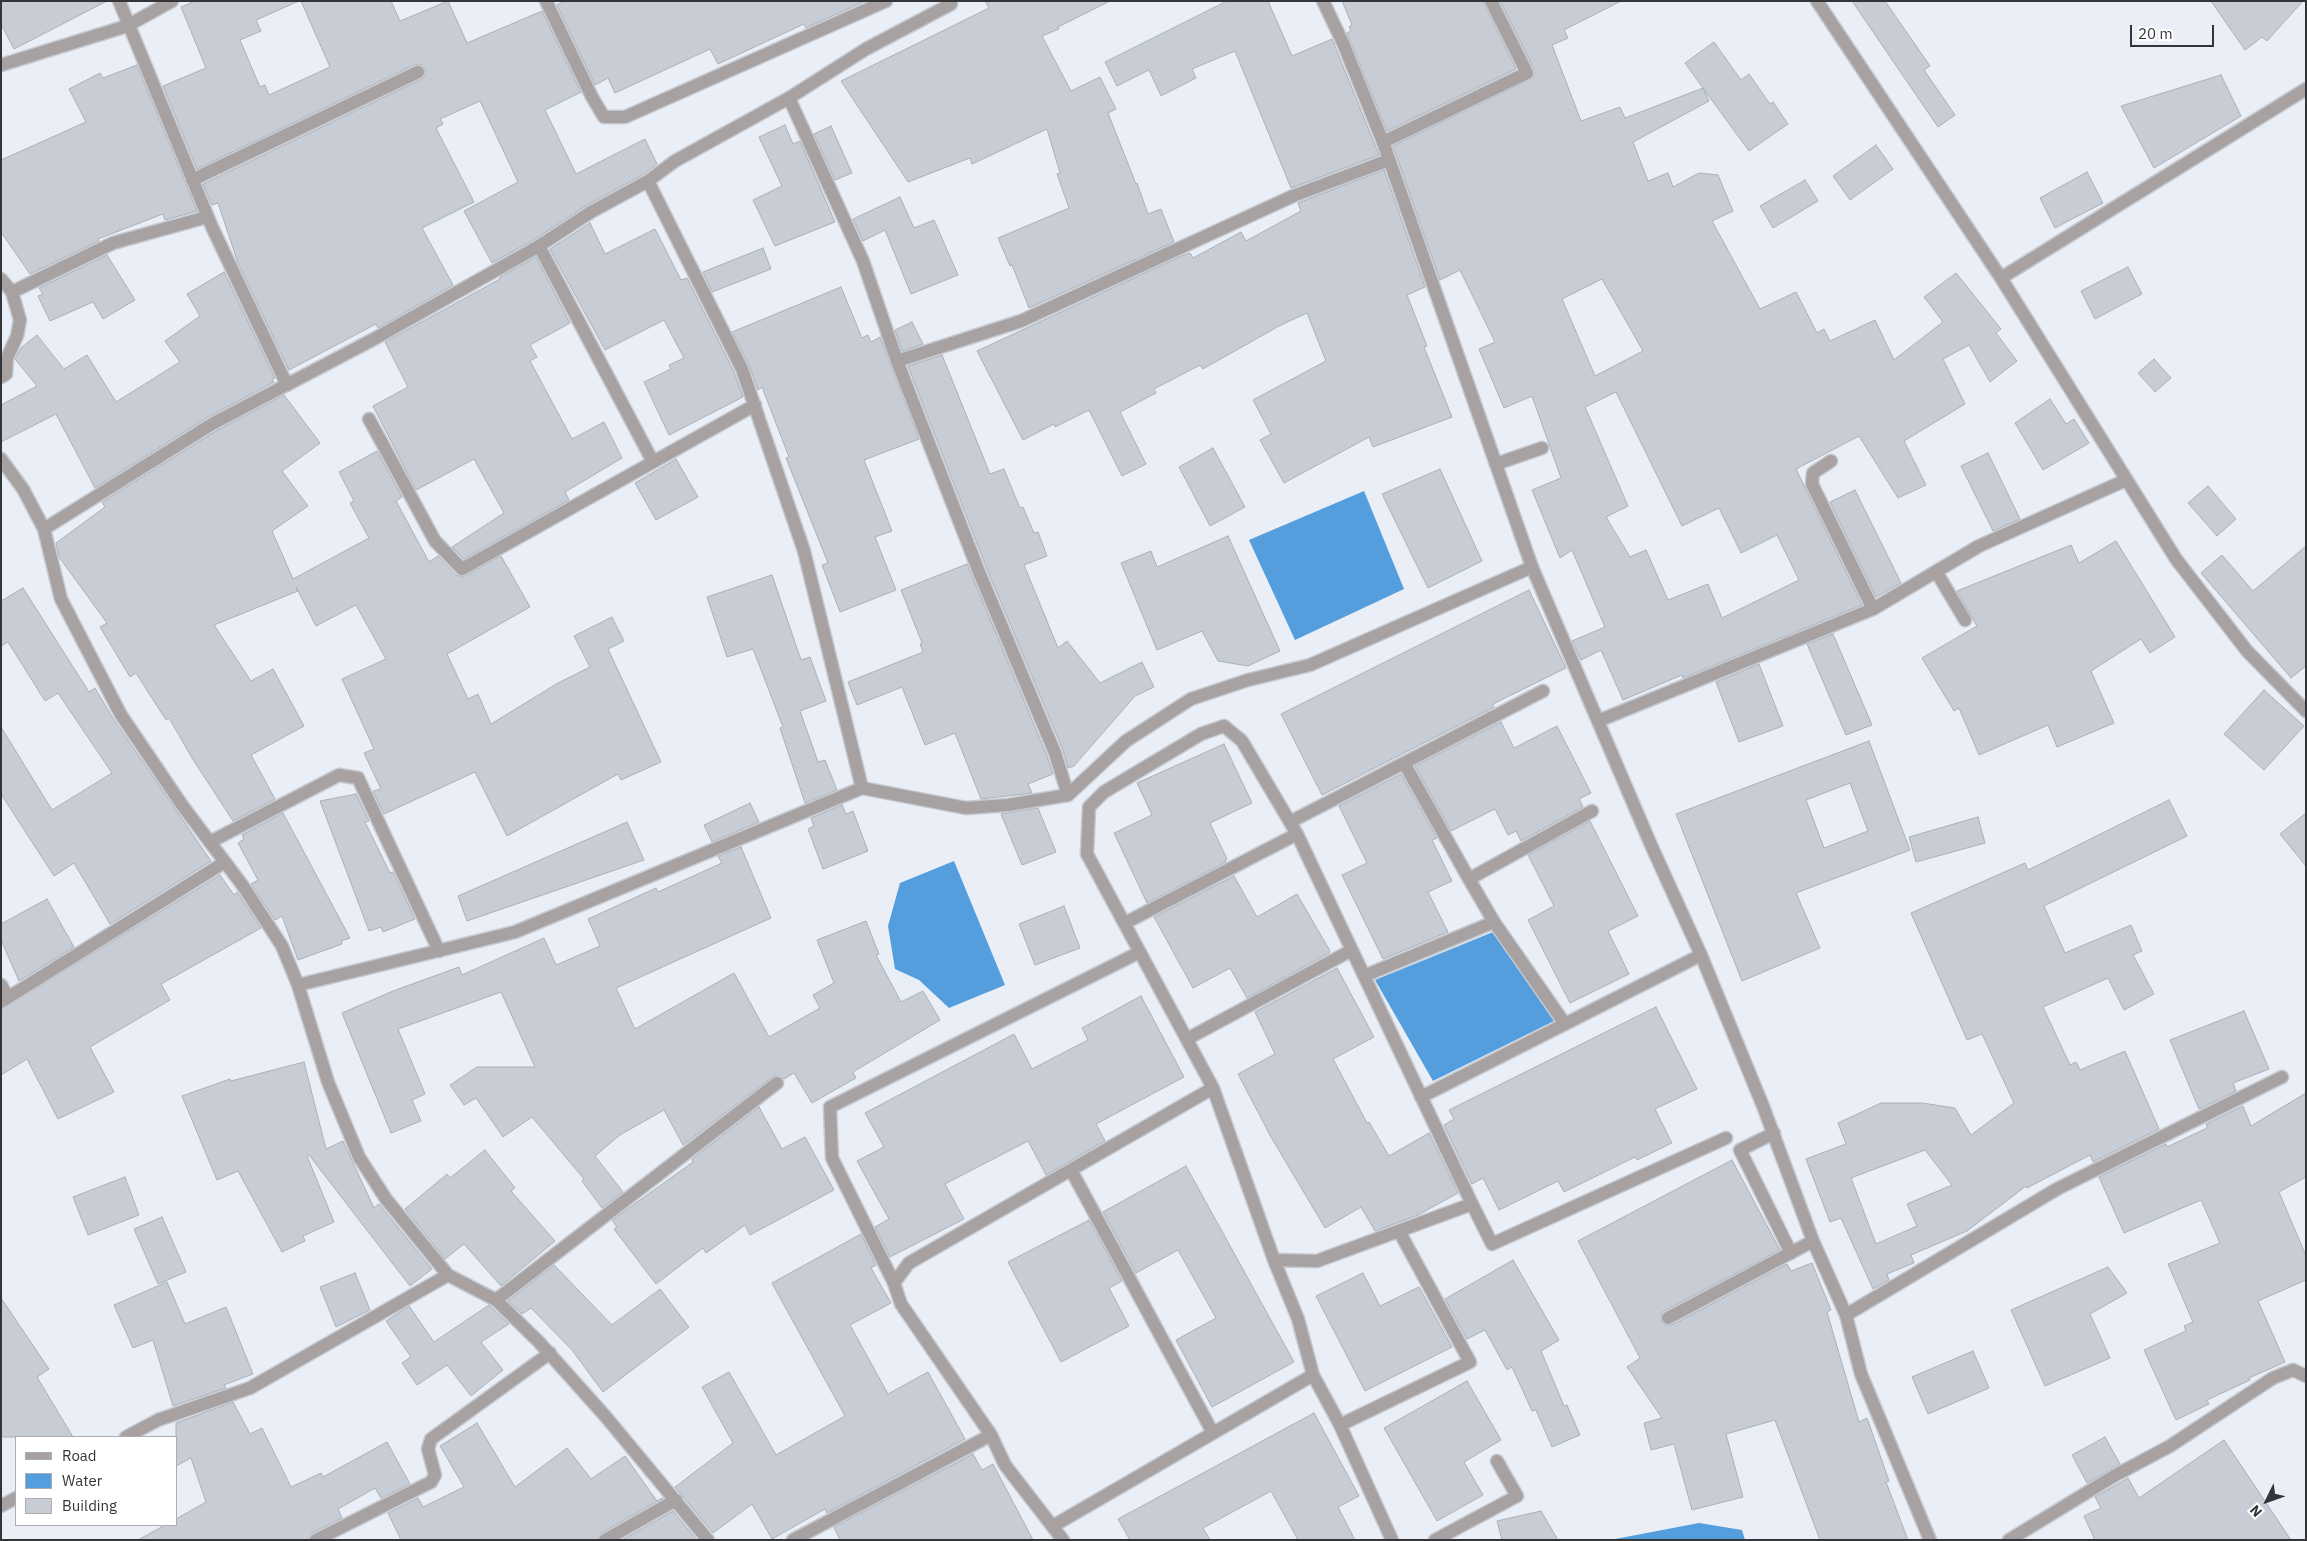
<!DOCTYPE html>
<style>
body{margin:0}
#map{position:relative;width:2307px;height:1541px;overflow:hidden;background:#e9eef7;font-family:"IBM Plex Sans",sans-serif}
canvas{display:block}
.frame{position:absolute;inset:0;border:2px solid #333538;pointer-events:none}
.legend{position:absolute;left:15px;top:1436px;width:162px;height:90px;box-sizing:border-box;background:#fff;border:1px solid #adaeaf;margin:0;padding:6px 9px;list-style:none;font-size:15px;color:#333538}
.legend li{display:flex;align-items:center;gap:10px;height:25px}
.legend b{width:25px;border:1px solid #adaeaf}
.north{position:absolute;left:2242px;top:1476px;width:50px;height:50px;-webkit-text-stroke:4px #fff;paint-order:stroke;rotate:228deg;font-size:14px;font-weight:700;line-height:20px;text-align:center;color:#333538}
.north::after{content:'';display:block;margin:auto;width:18px;height:22px;background:#333538;clip-path:polygon(50% 0,100% 100%,50% 72%,0 100%)}
.scale{position:absolute;left:2130px;top:25px;width:84px;height:22px;box-sizing:border-box;border:2px solid #333538;border-top:0;padding-left:6px;font-size:15px;line-height:18px;white-space:nowrap;color:#333538;-webkit-text-stroke:4px #fff;paint-order:stroke}
</style>
<div id="map">
<canvas width="2307" height="1541"></canvas>
<div class="frame"></div>
<ul class="legend">
<li><b style="height:6px;background:#a7a2a1"></b>Road</li>
<li><b style="height:14px;background:#549ede"></b>Water</li>
<li><b style="height:14px;background:#c7ccd5"></b>Building</li>
</ul>
<div class="north">N</div>
<div class="scale">20 m</div>
</div>
<script>
const g = document.querySelector('canvas').getContext('2d');
g.lineJoin = 'round';
function paint(path, color) { g.fillStyle = color; g.fill(path, 'evenodd'); }
const toPath = rows => new Path2D(rows.map(r => 'M' + r).join(''));
function stroke(path, color, width, dash) { g.strokeStyle = color; g.lineWidth = width; g.lineCap = dash ? 'butt' : 'round'; g.setLineDash(dash || []); g.stroke(path); }
const water = toPath([
 [1364,491,1404,589,1295,640,1249,540],
 [954,861,1005,985,949,1008,919,980,895,969,888,926,900,883],
 [1493,932,1554,1021,1433,1081,1375,980],
 [1699,1523,1742,1530,1745,1540,1610,1540]
]);
const building = toPath([
 [1,1,107,1,14,49,1,24,1,1],
 [195,1,299,1,256,20,261,31,240,40,260,87,265,85,269,95,330,67,301,1,391,1,400,21,448,1,467,43,542,11,581,92,545,110,576,174,645,139,657,164,644,174,587,205,535,239,492,263,464,211,518,182,480,101,440,119,443,124,436,128,474,202,422,228,453,285,378,328,376,324,289,370,238,263,218,203,212,205,203,184,422,79,425,76,425,69,422,65,414,65,197,169,163,86,206,68,181,7,195,1],
 [564,1,865,1,806,28,804,24,718,64,710,49,615,93,608,78,595,85,557,5,564,1],
 [985,1,1110,1,1058,27,1059,29,1042,36,1071,91,1100,77,1116,109,1108,113,1136,184,1137,183,1148,214,1161,209,1174,242,1029,308,1012,265,1010,266,998,238,1069,208,1057,174,1060,173,1047,129,972,164,970,158,908,182,841,81,989,8,985,1],
 [1227,1,1268,1,1292,56,1332,39,1379,155,1291,188,1235,51,1192,69,1196,78,1161,96,1149,70,1117,86,1105,62,1227,1],
 [1342,1,1483,1,1516,69,1387,131,1347,33,1351,31,1349,27,1352,25,1342,1],
 [1500,1,1621,1,1564,30,1568,38,1552,45,1581,121,1620,107,1625,118,1703,88,1685,63,1714,42,1741,80,1749,74,1770,104,1773,102,1788,124,1749,151,1703,88,1709,101,1633,142,1648,181,1668,173,1673,187,1699,173,1718,175,1733,211,1712,221,1760,309,1796,292,1817,333,1824,329,1830,341,1875,320,1894,360,1943,322,1924,297,1956,273,2001,329,1996,333,2017,361,1990,382,1969,345,1943,359,1965,404,1904,441,1926,485,1898,498,1859,436,1796,469,1862,605,1683,678,1682,675,1623,700,1601,650,1581,660,1572,641,1605,627,1572,550,1560,558,1532,490,1561,478,1532,396,1504,408,1479,349,1495,342,1460,270,1440,280,1393,146,1533,78,1534,69,1500,1],
 [1602,279,1643,351,1595,376,1562,299,1602,279],
 [1616,392,1682,526,1719,508,1741,553,1777,535,1799,580,1722,618,1708,584,1668,600,1646,550,1630,557,1606,517,1628,506,1585,407,1616,392],
 [1852,1,1885,1,1930,66,1924,70,1955,115,1938,127,1852,1],
 [2211,1,2303,1,2267,41,2262,37,2245,50,2211,1],
 [137,65,197,211,165,220,163,214,98,239,99,241,30,274,1,232,1,160,86,122,69,89,100,73,103,78,137,65],
 [2221,75,2241,116,2154,168,2121,106,2221,75],
 [785,125,793,144,800,141,835,222,775,246,753,200,782,186,759,137,785,125],
 [831,126,852,173,835,180,814,134,831,126],
 [1876,145,1893,169,1850,200,1833,176,1876,145],
 [1384,170,1425,287,1407,295,1427,346,1424,347,1452,417,1373,447,1369,437,1284,483,1260,440,1271,434,1253,400,1326,361,1307,313,1279,326,1203,369,1200,365,1154,389,1156,393,1120,412,1146,464,1122,476,1089,410,1055,427,1054,424,1023,440,977,351,1179,257,1190,253,1193,258,1241,232,1246,241,1301,211,1298,203,1384,170],
 [2087,172,2103,203,2055,228,2040,198,2087,172],
 [1805,180,1818,201,1773,228,1760,206,1805,180],
 [900,197,914,228,934,220,958,275,911,294,885,230,863,241,853,219,900,197],
 [590,223,605,254,655,229,681,280,687,278,734,372,743,397,669,435,644,382,671,369,669,365,684,358,664,320,605,350,550,249,590,223],
 [763,248,771,269,712,292,703,272,763,248],
 [107,255,135,300,103,319,93,302,50,321,38,296,43,294,39,288,107,255],
 [536,257,570,323,530,345,537,357,530,361,572,439,604,422,622,458,565,492,569,500,464,559,452,547,504,513,474,459,416,490,373,406,408,387,385,342,500,279,500,277,536,257],
 [2128,267,2142,294,2095,319,2081,291,2128,267],
 [224,272,275,378,272,379,274,382,208,417,95,488,56,414,1,442,1,405,37,386,15,359,21,348,37,335,64,369,87,355,116,402,180,362,165,341,200,316,187,294,224,272],
 [841,287,862,338,868,335,871,342,880,337,919,439,864,460,892,531,875,537,896,590,840,612,822,565,828,563,786,458,789,457,762,387,758,390,749,365,732,332,841,287],
 [912,322,923,344,902,351,895,330,912,322],
 [942,355,990,474,1004,469,1020,508,1023,507,1034,533,1038,532,1047,556,1024,565,1058,648,1067,641,1100,683,1142,662,1154,687,1135,696,1074,766,1068,768,1063,750,987,569,908,366,942,355],
 [2154,359,2171,378,2155,392,2138,373,2154,359],
 [284,395,320,443,282,471,308,506,272,531,293,579,369,538,350,503,354,501,339,472,377,451,402,497,396,501,429,562,438,556,456,575,463,577,501,556,530,607,447,654,468,699,478,694,491,724,558,683,590,667,574,636,612,617,624,641,608,649,661,762,621,780,618,774,507,836,475,772,384,814,373,791,381,789,364,753,374,749,342,679,386,659,356,605,316,626,296,587,298,591,214,625,251,681,273,669,304,726,251,755,275,799,233,821,192,758,169,718,166,720,136,673,130,677,100,627,107,623,59,557,56,543,105,507,102,502,216,431,284,395],
 [2050,399,2066,424,2074,419,2089,443,2043,470,2015,423,2050,399],
 [1213,448,1245,507,1210,526,1179,467,1213,448],
 [1988,453,2020,519,1993,531,1961,466,1988,453],
 [676,459,698,497,656,520,635,483,676,459],
 [1440,469,1482,561,1428,588,1382,494,1440,469],
 [2208,486,2236,519,2217,536,2188,503,2208,486],
 [1855,490,1901,583,1876,597,1830,502,1855,490],
 [1228,536,1280,651,1248,666,1218,661,1202,631,1157,650,1121,563,1151,551,1157,567,1228,536],
 [2116,541,2175,637,2150,653,2141,639,2091,671,2114,723,2057,747,2048,725,1979,755,1959,708,1954,711,1922,658,1977,626,1957,591,2071,545,2079,563,2116,541],
 [2306,546,2306,666,2291,678,2201,573,2222,555,2253,591,2306,546],
 [967,564,1047,756,1053,774,1028,784,1032,793,981,799,955,733,925,745,902,687,857,705,848,682,923,652,920,644,922,643,901,590,967,564],
 [772,575,801,660,810,657,826,701,800,711,818,762,825,760,837,790,805,803,780,728,783,727,753,649,727,657,707,597,772,575],
 [23,588,89,692,95,688,114,720,211,861,110,924,74,863,54,876,1,794,1,727,52,810,112,773,58,693,45,701,8,642,1,646,1,601,23,588],
 [1529,590,1566,668,1493,704,1494,707,1322,795,1281,714,1529,590],
 [1833,634,1872,725,1846,735,1807,644,1833,634],
 [1759,664,1783,726,1739,742,1716,682,1759,664],
 [2264,690,2304,726,2264,770,2224,734,2264,690],
 [1501,722,1514,748,1557,726,1591,793,1579,799,1583,807,1521,841,1516,831,1508,835,1495,809,1451,831,1415,766,1501,722],
 [1869,741,1910,850,1796,893,1820,948,1742,981,1676,814,1869,741],
 [1850,783,1868,831,1824,848,1806,800,1850,783],
 [1224,744,1252,803,1210,823,1227,859,1225,860,1226,862,1147,903,1114,833,1152,815,1137,783,1224,744],
 [1401,774,1437,838,1432,840,1452,881,1428,892,1448,932,1383,959,1342,875,1367,863,1339,806,1401,774],
 [356,794,369,821,365,822,390,873,393,872,415,919,383,932,381,927,369,931,320,801,356,794],
 [2169,800,2187,836,2044,906,2065,953,2131,925,2142,951,2133,955,2154,994,2124,1010,2108,978,2043,1007,2070,1065,2076,1062,2080,1070,2125,1051,2159,1129,2093,1162,2090,1155,2027,1188,2026,1186,1967,1231,1911,1255,1914,1263,1887,1274,1889,1280,1873,1289,1841,1218,1830,1222,1806,1159,1846,1144,1838,1123,1881,1103,1922,1103,1955,1108,1971,1135,2014,1103,1982,1034,1967,1040,1911,913,2025,863,2028,870,2169,800],
 [1925,1150,1952,1185,1907,1204,1917,1226,1876,1244,1851,1178,1925,1150],
 [750,803,759,822,712,842,704,825,750,803],
 [842,805,846,814,853,811,868,851,823,869,808,829,814,826,811,818,842,805],
 [1038,808,1056,852,1022,865,1001,814,1038,808],
 [283,813,350,938,341,941,342,944,298,960,282,916,275,920,251,884,258,880,238,843,244,839,242,835,283,813],
 [2306,813,2306,866,2280,834,2306,813],
 [1978,817,1985,843,1916,862,1909,837,1978,817],
 [1590,821,1638,916,1608,931,1629,974,1570,1003,1528,920,1554,906,1528,855,1590,821],
 [627,822,644,860,467,921,458,896,627,822],
 [741,847,771,918,616,988,635,1029,734,973,769,1037,820,1008,813,995,834,983,817,940,866,921,879,954,876,955,901,1002,923,991,940,1020,853,1072,856,1078,812,1103,794,1073,784,1079,775,1075,683,1145,664,1110,620,1135,595,1156,623,1192,602,1208,582,1181,584,1179,532,1117,503,1137,476,1098,464,1105,450,1085,477,1067,535,1067,501,992,398,1029,425,1094,412,1100,421,1121,391,1133,342,1013,393,991,459,967,462,975,544,938,556,965,600,946,588,919,656,888,658,892,722,863,718,856,741,847],
 [220,875,234,895,237,892,261,928,161,984,170,1000,90,1047,114,1092,58,1119,27,1059,1,1075,1,1010,220,875],
 [1234,876,1257,917,1297,894,1330,951,1329,953,1247,998,1230,968,1193,988,1154,917,1234,876],
 [47,899,74,947,19,981,1,940,1,924,47,899],
 [1064,906,1080,948,1035,965,1019,924,1064,906],
 [1337,968,1374,1037,1333,1059,1367,1123,1369,1122,1389,1156,1429,1133,1458,1193,1418,1215,1375,1231,1361,1207,1325,1228,1271,1137,1238,1074,1275,1054,1255,1012,1337,968],
 [1141,996,1184,1077,1096,1124,1105,1141,1046,1175,1028,1141,945,1184,964,1219,890,1257,875,1227,889,1219,857,1161,884,1147,865,1113,1014,1034,1032,1069,1088,1040,1082,1028,1141,996],
 [1656,1007,1697,1089,1655,1109,1672,1143,1637,1160,1635,1157,1564,1192,1558,1181,1499,1210,1483,1178,1472,1184,1444,1125,1454,1119,1449,1110,1656,1007],
 [2244,1011,2269,1069,2233,1083,2236,1091,2199,1109,2170,1040,2244,1011],
 [304,1062,326,1149,343,1141,374,1208,379,1204,432,1269,410,1286,309,1155,307,1156,334,1222,303,1236,305,1241,282,1252,238,1171,217,1180,182,1096,230,1079,231,1081,304,1062],
 [2306,1093,2306,1177,2279,1192,2306,1256,2306,1280,2258,1301,2285,1362,2249,1378,2250,1380,2207,1400,2209,1404,2176,1420,2144,1350,2186,1331,2184,1326,2193,1322,2168,1264,2220,1243,2201,1200,2124,1233,2099,1177,2166,1144,2167,1147,2207,1128,2206,1124,2243,1106,2251,1126,2306,1093],
 [759,1107,782,1149,805,1137,834,1190,750,1235,745,1225,706,1253,703,1248,656,1284,614,1229,617,1227,612,1220,693,1162,692,1159,759,1107],
 [485,1150,515,1188,511,1191,555,1241,501,1286,464,1244,445,1259,405,1209,447,1174,450,1178,485,1150],
 [1732,1160,1780,1250,1664,1311,1661,1314,1661,1321,1664,1325,1672,1325,1787,1264,1791,1271,1812,1263,1831,1310,1827,1312,1859,1422,1867,1418,1889,1481,1886,1482,1908,1540,1820,1540,1775,1420,1726,1434,1743,1497,1692,1510,1674,1444,1651,1450,1644,1423,1662,1418,1627,1367,1640,1358,1578,1241,1732,1160],
 [1186,1166,1294,1362,1212,1407,1176,1340,1216,1318,1178,1250,1136,1273,1103,1212,1186,1166],
 [125,1177,139,1215,88,1235,73,1197,125,1177],
 [162,1217,186,1272,158,1284,134,1229,162,1217],
 [1089,1220,1122,1281,1109,1288,1129,1326,1061,1362,1008,1262,1089,1220],
 [861,1234,876,1265,871,1268,891,1303,850,1325,888,1394,928,1372,965,1439,827,1513,825,1509,772,1539,752,1504,713,1533,675,1487,733,1443,702,1387,729,1372,776,1455,845,1416,772,1283,861,1234],
 [1513,1260,1559,1340,1541,1351,1564,1406,1567,1405,1580,1435,1552,1447,1536,1410,1532,1411,1512,1367,1507,1370,1485,1330,1467,1339,1445,1299,1513,1260],
 [554,1265,612,1325,660,1289,689,1327,603,1392,572,1350,531,1308,522,1314,508,1301,554,1265],
 [2108,1267,2127,1293,2090,1314,2110,1358,2045,1386,2011,1310,2108,1267],
 [355,1273,370,1310,336,1327,320,1287,355,1273],
 [1363,1273,1380,1306,1419,1287,1452,1347,1365,1391,1316,1296,1363,1273],
 [167,1282,185,1324,226,1307,253,1374,224,1385,226,1388,173,1406,153,1340,133,1348,114,1305,167,1282],
 [1,1298,49,1369,37,1377,73,1437,1,1437,1,1298],
 [489,1305,509,1324,481,1342,503,1370,471,1396,447,1365,417,1385,402,1363,411,1357,386,1321,409,1306,434,1342,489,1305],
 [1973,1351,1989,1388,1928,1414,1912,1377,1973,1351],
 [1467,1381,1501,1440,1464,1462,1483,1495,1437,1521,1384,1428,1467,1381],
 [233,1402,250,1434,262,1428,291,1487,321,1473,323,1477,387,1442,410,1484,381,1498,375,1488,338,1509,342,1518,312,1533,308,1540,138,1540,165,1525,176,1525,176,1519,206,1502,191,1458,176,1466,176,1423,233,1402],
 [1314,1413,1359,1496,1338,1507,1355,1540,1298,1540,1271,1491,1203,1528,1210,1540,1130,1540,1118,1519,1314,1413],
 [477,1423,515,1487,567,1448,591,1479,625,1456,657,1501,663,1498,601,1533,597,1540,401,1540,388,1513,418,1498,423,1507,464,1487,440,1446,477,1423],
 [2105,1437,2120,1464,2087,1483,2072,1455,2105,1437],
 [2224,1440,2291,1540,2095,1540,2084,1516,2101,1508,2095,1497,2128,1478,2139,1498,2224,1440],
 [973,1454,982,1470,993,1464,1033,1540,840,1540,834,1527,973,1454],
 [673,1511,697,1540,622,1540,673,1511],
 [1541,1511,1558,1540,1502,1540,1497,1521,1541,1511]
]);
const service = toPath([
 [1404,763,1469,879],
 [1290,822,1543,691],
 [210,842,339,775,358,778,439,951],
 [1125,923,1297,834],
 [1364,976,1494,922],
 [1565,1024,1494,922,1469,879,1592,811],
 [1187,1039,1352,950],
 [1421,1097,1701,955],
 [1774,1133,1740,1150,1791,1253],
 [1071,1170,1213,1433],
 [1472,1204,1492,1244,1726,1138],
 [894,1283,832,1158,830,1107,1140,952],
 [1668,1318,1813,1241],
 [1313,1375,1340,1425,1392,1540],
 [1340,1425,1470,1362,1399,1231],
 [1053,1526,1313,1375,1298,1319,1274,1260],
 [793,1540,991,1435],
 [1063,1540,1005,1465,991,1435,901,1304,894,1283,909,1263,1213,1088,1087,854,1089,807,1104,792,1201,734,1224,726,1242,741,1297,834,1472,1204,1317,1261,1274,1260,1213,1088],
 [1435,1540,1517,1496,1497,1461]
]);
const minor = toPath([
 [119,1,212,227,287,385],
 [546,1,592,97,604,117,625,117,886,1],
 [1817,1,2001,278,2176,559,2247,651,2306,711],
 [1,65,127,26,172,1],
 [789,98,863,261,897,361,979,572,1055,753,1068,795],
 [1383,142,1527,73,1491,1],
 [192,180,418,72],
 [539,246,653,462],
 [2001,278,2306,89],
 [1,279,12,292],
 [897,361,1021,321,1293,196,1389,160],
 [1,377,6,374,7,358,17,336,20,320,12,292,113,243,207,217],
 [369,419,435,541,462,569,755,405],
 [1,459,23,489,44,529,61,599,121,715,182,805,243,886,282,946,298,985,328,1082,359,1157,386,1199,448,1275,496,1300,539,1342,606,1417,708,1540],
 [1831,461,1813,473,1812,484,1873,609],
 [1496,464,1542,448],
 [44,529,212,424,374,339,539,246,591,212,648,181,675,161,789,98,866,49,951,4],
 [1937,573,1965,620],
 [1598,721,1873,609,1979,546,2126,480],
 [862,788,966,808,1008,805,1068,795,1126,741,1191,699,1248,680,1310,665,1532,567],
 [1,985,8,997],
 [298,985,515,932,862,788,804,551,742,369,648,181],
 [1,1002,225,862],
 [496,1300,777,1083],
 [1846,1315,2057,1189,2282,1077],
 [126,1437,158,1420,250,1388,448,1275],
 [1,1506,16,1498],
 [316,1540,431,1482,435,1475,428,1449,431,1439,550,1353],
 [605,1540,676,1500],
 [2009,1540,2114,1476,2170,1446,2273,1378,2293,1370,2306,1376]
]);
const tertiary = toPath([
 [1323,1,1343,43,1383,142,1532,567,1651,845,1701,955,1763,1106,1813,1241,1846,1315,1861,1374,1930,1540]
]);
paint(water, '#549ede');
paint(building, '#c7ccd5');
stroke(building, '#aab0b8', 1);
stroke(service, '#c5c9d1', 15);
stroke(minor, '#c5c9d1', 15);
stroke(tertiary, '#c5c9d1', 15);
stroke(service, '#a7a2a1', 12);
stroke(minor, '#a7a2a1', 12);
stroke(tertiary, '#a7a2a1', 12);
</script>
